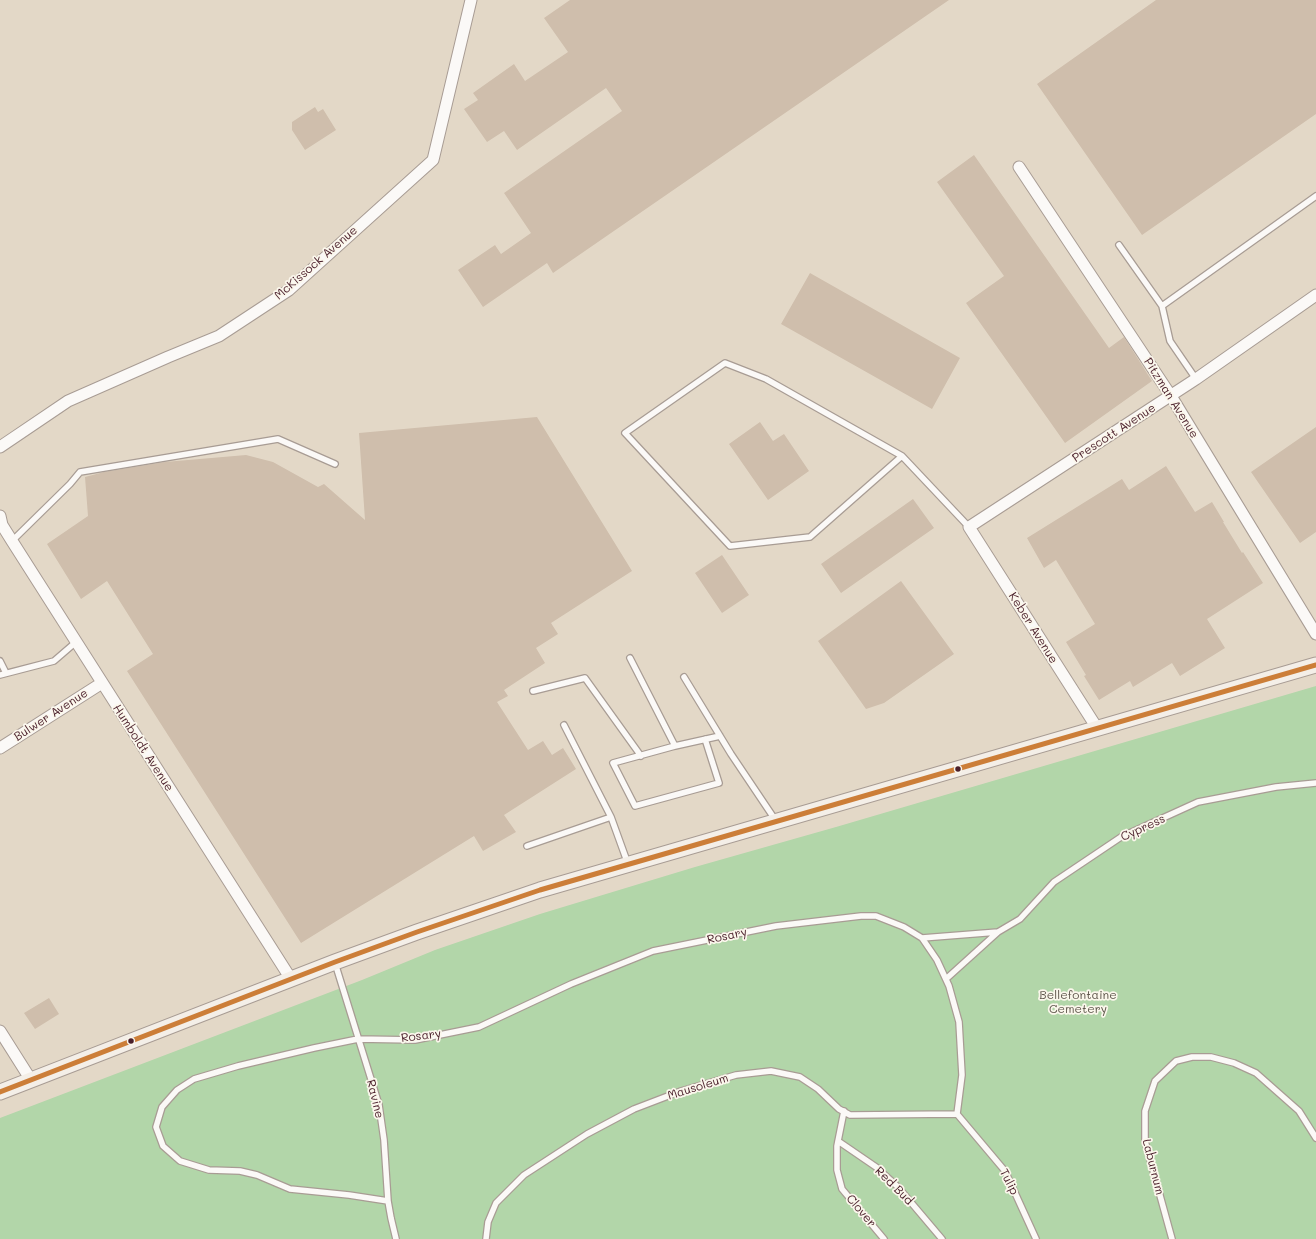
<!DOCTYPE html>
<style>
body{margin:0}
canvas{display:block;background:#e3d8c7}
</style>
<canvas width="1316" height="1239"></canvas>
<script>
const g = document.querySelector('canvas').getContext('2d');
g.lineJoin = 'round';
function paint(path, color) { g.fillStyle = color; g.fill(path, 'evenodd'); }
const toPath = rows => new Path2D(rows.map(r => 'M' + r).join(''));
function stroke(path, color, width, dash) { g.strokeStyle = color; g.lineWidth = width; g.lineCap = dash ? 'butt' : 'round'; g.setLineDash(dash || []); g.stroke(path); }
function label(font, color, halo, rows, align = 'center') {
  g.font = font + ' Mali,sans-serif'; g.lineWidth = 3.5; g.setLineDash([]); g.textBaseline = 'middle'; g.strokeStyle = halo; g.fillStyle = color; for (const [text, x, y, turn = 0] of rows) {
    g.save(); g.translate(x, y); g.rotate((+turn || 0) * Math.PI / 180); g.textAlign = isNaN(turn) ? turn : align; if (halo) g.strokeText(text, 0, 0); g.fillText(text, 0, 0); g.restore();
  }
}
const green = toPath([
 [1316,686,1316,1239,0,1239,0,1118,362,980,435,950,540,914,695,867,836,827]
]);
const building = toPath([
 [570,0,949,0,553,273,547,263,483,307,458,270,495,245,501,254,531,233,504,193,622,111,606,88,517,150,504,131,487,142,464,109,478,100,473,93,514,64,525,81,568,52,544,18],
 [1156,0,1316,0,1316,114,1142,235,1037,84],
 [315,107,318,112,323,109,336,130,305,150,292,130,292,122],
 [974,155,1109,348,1124,337,1152,381,1065,443,966,303,1004,276,937,182],
 [810,273,960,358,932,409,781,324],
 [537,417,632,571,551,623,558,634,536,648,545,663,504,690,508,696,497,702,528,750,543,741,552,755,563,748,576,769,504,815,516,832,483,851,474,836,301,943,127,671,153,654,107,581,81,599,47,544,88,516,85,477,104,472,165,462,246,455,273,462,318,487,324,484,365,520,359,433],
 [760,422,773,441,784,434,809,471,768,500,729,444],
 [1316,427,1316,532,1300,543,1251,472],
 [1166,466,1195,512,1212,502,1224,522,1223,522,1242,553,1243,552,1263,583,1207,619,1225,648,1180,676,1172,663,1133,687,1130,681,1099,700,1084,676,1086,675,1066,642,1095,624,1056,560,1044,568,1027,538,1122,479,1129,490],
 [913,499,934,528,841,593,821,564],
 [722,555,749,595,722,613,695,573],
 [901,581,954,654,884,703,866,709,818,641],
 [49,998,59,1014,35,1029,24,1013]
]);
const service = toPath([
 [1119,245,1162,306],
 [1196,379,1170,341,1162,306,1316,196],
 [902,456,810,537,730,546,625,433,725,363,766,379,902,456,969,527],
 [12,541,70,484,80,472,278,439,335,464],
 [630,658,675,746],
 [0,661,6,673],
 [0,675,54,661,76,642],
 [684,677,731,754,776,821],
 [533,691,585,678,641,756],
 [564,725,611,817,628,864],
 [705,739,719,783,635,806,613,763,675,746,720,736],
 [527,846,611,817],
 [922,938,998,932,1020,919,1054,882,1121,837,1198,802,1276,787,1316,783],
 [335,963,379,1105,384,1140,388,1201,391,1218,396,1239],
 [946,979,998,932],
 [844,1111,837,1146,837,1170,842,1189,884,1239],
 [957,1114,1005,1171,1036,1239],
 [838,1141,876,1167,898,1187,942,1239],
 [388,1201,349,1195,290,1189,257,1175,240,1171,209,1170,180,1161,163,1146,156,1127,162,1107,177,1090,194,1079,238,1066,314,1048,358,1039,415,1040,479,1027,571,984,653,951,776,926,861,916,876,916,904,927,922,938,937,960,949,986,959,1022,962,1075,957,1114],
 [486,1239,488,1222,496,1203,524,1175,587,1134,634,1109,681,1091,736,1075,771,1071,800,1077,818,1089,839,1109,850,1115,957,1114],
 [1172,1239,1145,1141,1145,1111,1155,1081,1176,1061,1192,1057,1211,1057,1234,1063,1256,1073,1299,1111,1316,1138]
]);
const minor = toPath([
 [1019,167,1171,396,1316,634],
 [0,447,68,401,168,357,219,336,289,290,433,160,471,0],
 [0,516,2,525,12,541,291,979],
 [1097,728,969,527,1196,379,1316,295],
 [0,748,102,683],
 [0,1031,31,1080]
]);
const secondary = toPath([
 [0,1092,335,962,417,932,540,890,1316,665]
]);
const bus1 = toPath([
 [0,1092,335,962,417,932,540,890,1316,665]
]);
const markers = [
 [958,769,3.5,"#4a1f2b"],
 [131,1041,3.5,"#4a1f2b"]
];
const streetNames = [
 ["McKissock Avenue",316,263,-41],
 ["Pitzman Avenue",1171,398,58],
 ["Prescott Avenue",1114,433,-33],
 ["Keber Avenue",1033,628,58],
 ["Bulwer Avenue",51,715,-33],
 ["Humboldt Avenue",143,748,57],
 ["Cypress",1143,828,-25],
 ["Rosary",727,936,-12],
 ["Rosary",421,1036,-7],
 ["Mausoleum",698,1087,-17],
 ["Ravine",375,1099,76],
 ["Laburnum",1153,1167,76],
 ["Tulip",1009,1182,63],
 ["Red Bud",894,1186,45],
 ["Clover",861,1211,50]
];
const parkNames = [
 ["Bellefontaine",1078,995],
 ["Cemetery",1078,1009]
];
paint(green, '#b2d6a9');
paint(building, '#cfbeac');
stroke(service, '#a89c94', 8);
stroke(minor, '#a89c94', 13);
stroke(secondary, '#a89c94', 17);
stroke(service, '#fbf9f7', 5.5);
stroke(minor, '#fbf9f7', 11);
stroke(secondary, '#f4efe8', 15);
stroke(bus1, '#cc7e38', 5);
for (const [x, y, r, color] of markers) { const dot = new Path2D(); dot.arc(x, y, r, 0, 2 * Math.PI); g.fillStyle = color; g.fill(dot); stroke(dot, '#fbf7ec', 1.5); }
label('12px', '#4a1f2b', '#fbf7ec', streetNames);
label('12px', '#5d554a', '#fbf7ec', parkNames);
</script>
